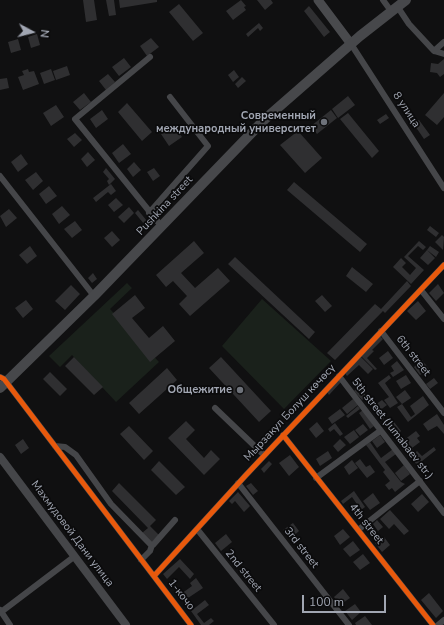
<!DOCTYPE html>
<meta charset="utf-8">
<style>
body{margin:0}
#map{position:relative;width:444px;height:625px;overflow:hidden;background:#101011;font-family:"Nunito Sans",sans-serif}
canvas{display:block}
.north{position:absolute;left:12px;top:12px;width:40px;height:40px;-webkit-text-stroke:3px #0b0b0c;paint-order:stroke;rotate:97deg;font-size:11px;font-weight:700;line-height:16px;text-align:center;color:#a1a6b2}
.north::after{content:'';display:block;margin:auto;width:14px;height:18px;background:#a1a6b2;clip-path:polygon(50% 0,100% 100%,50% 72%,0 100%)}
.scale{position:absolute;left:302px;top:595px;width:84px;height:18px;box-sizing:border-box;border:2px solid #a1a6b2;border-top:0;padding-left:5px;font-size:12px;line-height:14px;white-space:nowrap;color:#a1a6b2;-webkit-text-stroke:3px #0b0b0c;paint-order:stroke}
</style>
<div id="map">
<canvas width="444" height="625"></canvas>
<div class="north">N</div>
<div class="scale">100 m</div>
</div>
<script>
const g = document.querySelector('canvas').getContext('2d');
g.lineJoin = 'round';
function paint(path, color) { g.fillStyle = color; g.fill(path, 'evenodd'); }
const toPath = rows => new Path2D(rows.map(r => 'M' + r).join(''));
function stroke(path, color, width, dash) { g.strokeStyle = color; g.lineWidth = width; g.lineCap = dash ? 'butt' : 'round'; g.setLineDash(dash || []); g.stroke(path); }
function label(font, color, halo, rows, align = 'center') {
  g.font = font + ' "Nunito Sans",sans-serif'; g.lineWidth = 3.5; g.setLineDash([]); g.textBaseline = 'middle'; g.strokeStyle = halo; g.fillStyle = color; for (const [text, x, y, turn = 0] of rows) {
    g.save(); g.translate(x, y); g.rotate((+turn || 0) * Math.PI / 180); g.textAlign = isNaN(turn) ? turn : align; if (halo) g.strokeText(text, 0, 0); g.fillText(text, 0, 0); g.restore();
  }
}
const green = toPath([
 [127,283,132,288,110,309,159,362,116,402,72,355,60,367,49,356],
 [262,299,331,361,284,409,222,346]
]);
const building = toPath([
 [83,0,94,0,97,20,86,22],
 [106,0,114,0,116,15,109,16],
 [119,0,157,0,157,2,120,8],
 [241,0,246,6,244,7,246,10,233,20,226,11],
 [257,0,271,0,273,3,265,10],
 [179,4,203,33,193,41,169,12],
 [309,6,330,32,324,37,304,11],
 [259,23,263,28,260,31,258,28,248,37,246,34],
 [37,34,40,45,31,48,28,37],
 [151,38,159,47,147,56,140,46],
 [18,39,21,50,11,53,8,42],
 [124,58,131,67,119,76,112,67],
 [444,59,444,74,440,77,437,73,430,72,431,63,438,64],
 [67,66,70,75,56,80,53,71],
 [28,69,29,72,34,71,39,84,23,90,18,77,24,75,22,71],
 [51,69,55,80,44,84,40,73],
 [234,70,239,77,233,82,228,75],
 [108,74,115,82,106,90,99,81],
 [242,77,246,81,238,88,235,84],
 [7,78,9,88,0,90,0,79],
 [84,93,91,102,80,110,73,102],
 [444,93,444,117,437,125,425,115],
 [348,96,355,105,338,118,332,109],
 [127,103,152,132,142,141,118,112],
 [56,105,64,117,51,126,43,113],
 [102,110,108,119,96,128,90,119],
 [331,110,337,118,317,134,311,126],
 [348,113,379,151,372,158,340,119],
 [386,114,389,118,380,124,377,120],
 [419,120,430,135,424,139,413,123],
 [174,125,182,137,169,146,161,134],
 [298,131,322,158,305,173,280,145],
 [75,133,82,140,74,147,67,139],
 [123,144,131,154,119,163,112,153],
 [88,152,95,160,87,167,81,159],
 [21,154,28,164,18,172,11,162],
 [134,162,141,170,133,177,127,169],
 [106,168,115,179,109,185,107,181,109,179,103,172],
 [154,168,160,176,153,181,147,172],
 [36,172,43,181,33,190,25,180],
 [294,182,367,244,360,252,287,190],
 [111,184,116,191,111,195,108,192,96,202,93,198],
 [49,186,57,196,46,204,39,194],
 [116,198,123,205,114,212,108,205],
 [62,206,70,215,59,224,52,214],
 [129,207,134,213,124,223,118,217],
 [9,209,17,218,6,227,0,216],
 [138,210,147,221,144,224,135,213],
 [75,221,82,230,72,238,64,229],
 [430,226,439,233,436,237,427,230],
 [112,231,120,240,112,247,104,238],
 [442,235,444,237,443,250,435,242],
 [194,241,204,253,181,273,195,288,218,268,230,281,190,316,179,304,187,296,173,281,166,287,156,275],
 [419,241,426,247,423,250,418,246,408,256,424,270,411,284,393,267,401,258,406,263,402,267,410,275,416,268,404,257],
 [30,246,37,256,27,264,19,255],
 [430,246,439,252,436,257,427,250],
 [427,250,435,258,428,265,420,258],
 [235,257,315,332,309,339,228,264],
 [352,267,373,284,366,292,346,276],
 [93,273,97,279,92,283,88,278],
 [407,281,411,286,385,313,383,311,335,360,327,353,375,304,381,309],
 [438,284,444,293,436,301,429,293],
 [71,285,80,294,65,310,55,301],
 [135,295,145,308,132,318,149,338,163,326,175,341,150,362,112,314],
 [322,295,332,306,325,312,315,301],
 [26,300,33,309,23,318,15,308],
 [418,301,426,311,416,320,407,311],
 [379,335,383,339,372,350,374,351,367,358,377,369,375,370,360,355],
 [388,351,393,358,384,365,379,358],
 [360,356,373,369,368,374,359,365,347,376,344,372],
 [74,357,103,387,94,395,65,366],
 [221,357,271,411,259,422,209,368],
 [422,360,429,369,420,375,414,367],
 [397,361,404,370,393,377,390,373,394,371,391,366],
 [167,368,177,380,139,414,129,403],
 [50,372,67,389,60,396,43,379],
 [389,375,391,378,385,383,398,403,390,408,384,400,389,397,378,383],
 [406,375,411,383,401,389,396,381],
 [434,378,438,383,430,389,426,384],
 [339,380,341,382,329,395,327,392],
 [358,387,367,396,362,400,354,391],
 [405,390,411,398,402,404,396,397],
 [423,396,429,405,408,422,397,407,402,404,411,417,415,414,410,406],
 [353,399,358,405,347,414,342,408],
 [382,400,387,405,379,411,384,418,383,421,372,407],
 [358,406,360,409,348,418,346,416],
 [340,409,345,415,332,424,328,418],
 [363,410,374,426,370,429,359,413],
 [437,414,444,425,444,434,437,426,428,431,423,424],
 [186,421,195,430,186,439,204,458,211,450,220,459,204,475,168,438],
 [317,422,324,431,316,438,309,429],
 [394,422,401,431,395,437,388,427],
 [335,423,343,434,340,436,334,429,330,432,328,429],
 [363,424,368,430,360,436,355,430],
 [129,426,153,451,144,460,120,434],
 [354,430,359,437,350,444,344,437],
 [416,431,420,436,417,438,420,442,412,448,415,453,417,451,422,456,434,447,436,450,417,465,400,443],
 [380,435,385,442,377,448,372,441],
 [23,439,29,448,21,454,15,445],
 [340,439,346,445,338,452,333,446],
 [370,442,381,458,393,449,396,454,385,462,401,482,405,484,395,492,392,488,389,490,385,485,390,481,383,472,385,470,366,445],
 [328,451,332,458,320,466,316,459],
 [290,455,299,467,289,476,279,463],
 [360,459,366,467,370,465,375,472,367,478,355,463],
 [352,460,358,468,349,475,344,467],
 [159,461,185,487,176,495,151,470],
 [269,461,272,464,264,473,261,469],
 [404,465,410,474,401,481,395,473],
 [119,483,156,520,150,526,159,535,151,543,142,533,148,528,112,491],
 [251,483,258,491,253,495,246,486],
 [354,491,365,507,361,510,352,497,343,504,341,501],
 [238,492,250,506,244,512,235,501,232,504,229,501],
 [373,493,380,503,370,510,363,501],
 [422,494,429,502,418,512,411,504],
 [390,510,409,531,404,535,394,524,389,529,380,519],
 [377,520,383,527,378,531,373,524],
 [293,523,299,531,290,539,283,530],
 [343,529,350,537,340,545,334,536],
 [226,534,232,542,221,551,215,543],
 [384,537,390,545,382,552,375,543],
 [353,541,360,550,350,557,343,549],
 [363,554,370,563,360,570,353,562],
 [180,559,194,574,190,579,179,567,167,579,163,574],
 [196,578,203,588,185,600,181,594,192,586,190,583],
 [343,589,350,598,340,605,334,597],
 [429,593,443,611,436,618,421,600],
 [205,600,209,605,197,614,204,623,211,618,214,621,209,625,201,625,191,611],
 [355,604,361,612,352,620,345,611],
 [365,616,372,625,356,625,355,623]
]);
const minor = toPath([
 [383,0,391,11],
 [397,6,409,24,434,51,444,42],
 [351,44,444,188],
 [434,51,444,54],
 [150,57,75,119,162,227],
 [0,176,94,296],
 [149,213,208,146,170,97],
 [421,290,444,319],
 [381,331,444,413],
 [339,376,444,513],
 [0,377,4,379,191,625],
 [215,408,264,455],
 [283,435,433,625],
 [55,446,65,447,76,455,111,504,150,544,153,545,175,520],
 [316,478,380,431],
 [238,483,349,625],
 [197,529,274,625],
 [358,530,420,481],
 [141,560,150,551,152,545],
 [154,576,246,475,444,265],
 [0,610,10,625],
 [1,612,75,556],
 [438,625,444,620]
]);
const tertiary = toPath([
 [0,457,126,625]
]);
const secondary = toPath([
 [318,0,351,44]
]);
const trunk = toPath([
 [0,388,94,296,265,119,360,36,406,0]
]);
const cycleway = toPath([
 [0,377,4,379,191,625],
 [283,435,433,625],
 [154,576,246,475,444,265]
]);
const markers = [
 [324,122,4,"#6e727a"],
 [240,390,4,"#6e727a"]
];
const streetNames = [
 ["8 улица",406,110,57],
 ["Pushkina street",165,206,-47],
 ["6th street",413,356,52],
 ["Мырзакул Болуш көчөсү",290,413,-47],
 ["5th street (Jumabaev str.)",392,429,52],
 ["4th street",366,524,52],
 ["Махмудовой Дани улица",72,534,53],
 ["3rd street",301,548,52],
 ["2nd street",243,571,51],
 ["1-кочо",181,595,52]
];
const poiNames = [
 ["Современный",316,116],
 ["международный университет",316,129],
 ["Общежитие",232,390]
];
paint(green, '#1a211b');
paint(building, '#2f2f31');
stroke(minor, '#454649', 6);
stroke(tertiary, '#454649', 8);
stroke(secondary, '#494a4d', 9);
stroke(trunk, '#47484b', 10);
stroke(cycleway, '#e8590c', 5);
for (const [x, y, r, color] of markers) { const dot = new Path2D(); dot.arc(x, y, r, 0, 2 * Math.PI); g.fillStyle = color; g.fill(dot); stroke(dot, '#0b0b0c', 1.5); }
label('11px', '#a1a6b2', '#0b0b0c', streetNames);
label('bold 11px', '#a1a6b2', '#0b0b0c', poiNames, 'right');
</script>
